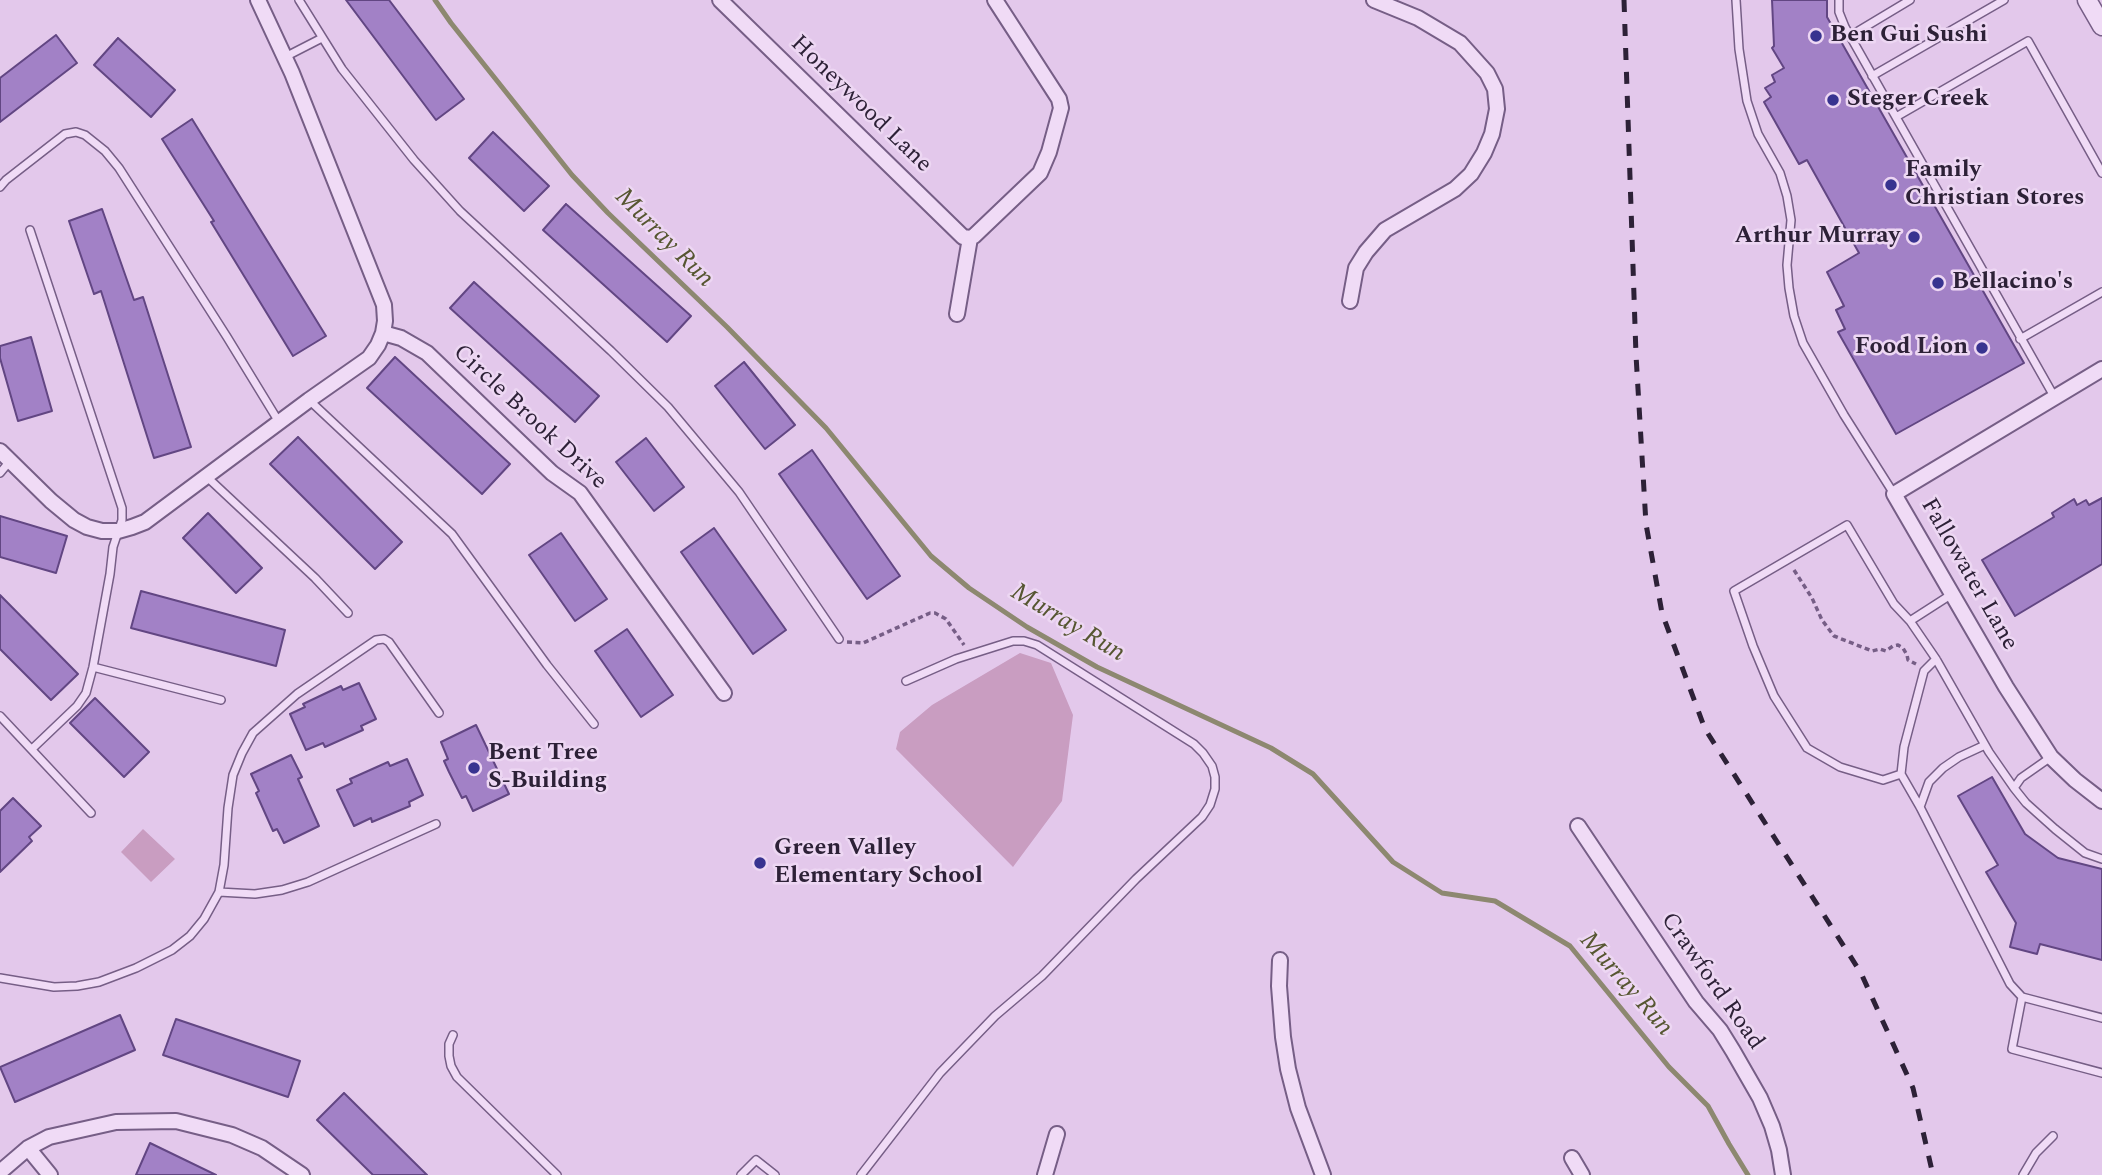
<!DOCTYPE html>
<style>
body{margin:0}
canvas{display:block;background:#e3c8eb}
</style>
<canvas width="2102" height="1175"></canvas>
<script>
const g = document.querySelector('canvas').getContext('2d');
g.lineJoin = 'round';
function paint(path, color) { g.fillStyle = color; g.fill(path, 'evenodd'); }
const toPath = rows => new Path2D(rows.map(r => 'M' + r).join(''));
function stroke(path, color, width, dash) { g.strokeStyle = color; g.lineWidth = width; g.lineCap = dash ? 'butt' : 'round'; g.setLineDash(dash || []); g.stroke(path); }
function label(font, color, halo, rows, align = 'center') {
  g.font = font + ' Spectral,serif'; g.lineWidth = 5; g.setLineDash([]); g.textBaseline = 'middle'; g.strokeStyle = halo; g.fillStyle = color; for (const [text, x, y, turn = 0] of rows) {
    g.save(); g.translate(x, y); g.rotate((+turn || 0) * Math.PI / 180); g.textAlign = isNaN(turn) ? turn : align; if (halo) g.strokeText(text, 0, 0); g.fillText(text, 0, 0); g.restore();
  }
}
const green = toPath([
 [1020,653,1051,663,1073,715,1062,801,1013,867,896,749,900,732,932,705],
 [143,829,175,859,151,882,121,852]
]);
const stream = toPath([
 [435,0,451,23,572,175,608,213,727,327,826,428,931,556,969,588,1027,627,1097,667,1271,748,1313,774,1393,862,1442,893,1495,901,1570,946,1669,1067,1708,1106,1729,1144,1748,1175]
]);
const building = toPath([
 [346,0,389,0,464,99,436,120,346,0],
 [1772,0,1827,0,1827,17,2024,363,1896,434,1838,332,1845,329,1836,310,1844,306,1827,272,1859,253,1807,160,1799,164,1764,102,1771,97,1765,88,1775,82,1772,75,1784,68,1772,48,1774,46,1772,0],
 [56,35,77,63,0,122,0,78,56,35],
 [118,38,175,90,151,117,94,65,118,38],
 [192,119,326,336,293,356,211,222,214,221,162,139,192,119],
 [493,132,549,186,524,211,469,158,493,132],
 [566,204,691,316,667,342,543,230,566,204],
 [102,209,134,300,143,297,191,447,154,458,101,291,94,294,69,221,102,209],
 [474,282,599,396,575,422,450,308,474,282],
 [31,337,52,411,18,421,0,358,0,346,31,337],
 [395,357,510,464,482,494,367,388,395,357],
 [744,362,795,425,765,449,715,386,744,362],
 [298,437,402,542,375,569,270,464,298,437],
 [646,438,684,487,654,511,616,462,646,438],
 [812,450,900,576,867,599,779,474,812,450],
 [2102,498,2102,564,2015,616,1982,560,2054,517,2052,513,2074,499,2077,505,2086,500,2089,505,2102,498],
 [208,513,262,568,236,593,183,538,208,513],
 [0,516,67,536,56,573,0,557,0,516],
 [714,528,786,630,753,654,681,552,714,528],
 [561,533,607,599,575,621,529,555,561,533],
 [141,591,285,630,276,666,131,628,141,591],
 [0,595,78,674,51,700,0,649,0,595],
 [627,629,673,695,641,717,595,651,627,629],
 [359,683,376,719,361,726,363,730,325,747,323,743,306,750,290,714,305,707,303,704,341,686,343,690,359,683],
 [95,698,149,752,124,777,70,723,95,698],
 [476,725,509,794,473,811,466,796,462,798,449,772,444,761,448,759,441,742,476,725],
 [291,755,302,777,298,779,319,826,284,843,277,829,273,831,256,793,259,791,251,774,291,755],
 [407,759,423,795,409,802,410,806,372,822,371,818,354,826,337,790,352,783,350,779,388,762,390,766,407,759],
 [1992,777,2025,834,2058,858,2102,869,2102,960,2040,944,2037,954,2010,947,2016,923,1986,872,1998,865,1958,796,1992,777],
 [13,798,41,826,29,837,32,841,0,872,0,811,13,798],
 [120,1015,135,1050,15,1102,0,1067,120,1015],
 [176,1019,300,1061,288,1097,163,1055,176,1019],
 [344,1093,427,1175,373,1175,317,1120,344,1093],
 [150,1143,216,1175,136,1175,150,1143]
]);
const path = toPath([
 [1794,570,1812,598,1822,620,1834,636,1872,651,1880,649,1886,651,1893,646,1898,645,1903,648,1907,655,1908,660,1916,664],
 [847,642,863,643,930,613,935,613,946,619,964,645]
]);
const service = toPath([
 [299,0,342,69,414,160,460,211,611,351,668,407,739,492,839,639],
 [1736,0,1739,49,1747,101,1758,134,1780,173,1787,196,1791,220,1787,265,1789,288,1794,316,1803,343,1844,415,1894,494],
 [1839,0,1839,12,1845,27,2055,398],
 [1850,36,1910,0],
 [285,57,322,38],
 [1872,76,2004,0],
 [1896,117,2028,41,2102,173],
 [0,187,6,180,65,134,76,132,85,135,105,151,119,168,227,337,279,422],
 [30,230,122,508,122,520,113,547,110,574,93,667,86,693,77,706,32,749],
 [2020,339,2102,292],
 [309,400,452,534,547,665,594,724],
 [0,473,10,461],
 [207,477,315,578,348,613],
 [1952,594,1910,621,1936,659,1989,752,2014,788],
 [1910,621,1894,604,1847,525,1734,591,1753,646,1774,696,1807,748,1840,767,1883,780,1901,774,1904,747,1924,671,1936,659],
 [93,667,221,700],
 [0,716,91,813],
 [2051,757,2021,778,2014,788,2026,803,2055,829,2085,853,2102,859],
 [1901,774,1920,807,2010,984,2022,997,2102,1018],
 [1920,807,1929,782,1943,768,1959,757,1985,745],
 [219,892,255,894,282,890,308,882,436,824],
 [0,978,54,987,77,986,99,982,136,968,172,950,190,936,204,919,219,892,224,865,228,808,233,775,242,753,253,733,297,694,376,640,384,639,389,642,439,713],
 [2022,997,2012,1049,2102,1073],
 [453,1035,449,1044,449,1056,451,1066,457,1077,557,1175],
 [741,1175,756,1160,775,1175],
 [861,1175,940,1073,995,1016,1042,976,1136,879,1202,817,1210,805,1215,789,1215,777,1212,766,1203,753,1194,744,1037,645,1024,641,1013,641,956,659,906,681],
 [2023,1175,2036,1153,2053,1136]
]);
const minor = toPath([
 [720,0,963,237,970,238,974,236,1040,173,1049,152,1061,108,1059,99,995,0],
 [1350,301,1356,268,1366,252,1385,230,1455,189,1471,174,1484,153,1492,134,1497,109,1495,89,1487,73,1460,43,1418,18,1374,0],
 [957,314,970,238],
 [383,333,401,338,427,353,552,473,580,493,724,693],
 [2102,369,1894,494,2006,687,2051,757,2075,780,2102,801],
 [0,451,51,501,74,520,87,527,102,531,118,531,132,527,145,522,309,400,369,358,378,345,383,333,385,321,384,305,292,73,258,0],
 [1578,826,1696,1002,1720,1030,1733,1051,1760,1098,1772,1126,1779,1150,1783,1175],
 [1280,960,1279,986,1283,1037,1288,1069,1298,1108,1323,1175],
 [1572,1158,1582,1175],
 [0,1172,28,1148],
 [50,1175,28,1148,49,1137,116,1122,176,1121,232,1135,262,1148,302,1175],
 [1045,1175,1057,1134]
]);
const tertiary = toPath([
 [2087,0,2102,26]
]);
const rail = toPath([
 [1624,0,1636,355,1646,524,1662,613,1705,729,1861,973,1913,1088,1933,1175]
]);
const markers = [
 [1816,36,7,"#383390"],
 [1833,100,7,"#383390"],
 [1891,185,7,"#383390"],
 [1914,237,7,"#383390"],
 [1938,283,7,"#383390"],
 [1982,348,7,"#383390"],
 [474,768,7,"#383390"],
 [760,863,7,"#383390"]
];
const poiNames = [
 ["Ben Gui Sushi",1830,36],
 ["Steger Creek",1847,100],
 ["Family",1905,171],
 ["Christian Stores",1905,199],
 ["Arthur Murray",1900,237,"right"],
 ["Bellacino's",1952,283],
 ["Food Lion",1968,348,"right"],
 ["Bent Tree",488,754],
 ["S-Building",488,782],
 ["Green Valley",774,849],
 ["Elementary School",774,877]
];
const streetNames = [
 ["Honeywood Lane",860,105,44],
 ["Circle Brook Drive",529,418,43],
 ["Fallowater Lane",1968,575,60],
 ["Crawford Road",1711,982,55]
];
const waterNames = [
 ["Murray Run",663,239,45],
 ["Murray Run",1067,624,31],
 ["Murray Run",1625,985,49]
];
paint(green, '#c99dc1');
stroke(stream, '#8d8870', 5);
paint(building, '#a281c6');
stroke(building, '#624683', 2);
stroke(service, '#765e86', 10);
stroke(minor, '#765e86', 18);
stroke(tertiary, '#765e86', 21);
stroke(path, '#765e86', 3.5, [5, 3.5]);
stroke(service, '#f0dbf6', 7);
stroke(minor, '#f0dbf6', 14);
stroke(tertiary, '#f0dbf6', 18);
stroke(rail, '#2d2137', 5, [12, 12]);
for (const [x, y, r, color] of markers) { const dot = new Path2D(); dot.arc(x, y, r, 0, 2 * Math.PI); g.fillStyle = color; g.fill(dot); stroke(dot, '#edd7f3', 2.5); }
label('bold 24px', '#2d2137', '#edd7f3', poiNames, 'left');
label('24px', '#2d2137', '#edd7f3', streetNames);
label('italic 26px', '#565631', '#edd7f3', waterNames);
</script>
